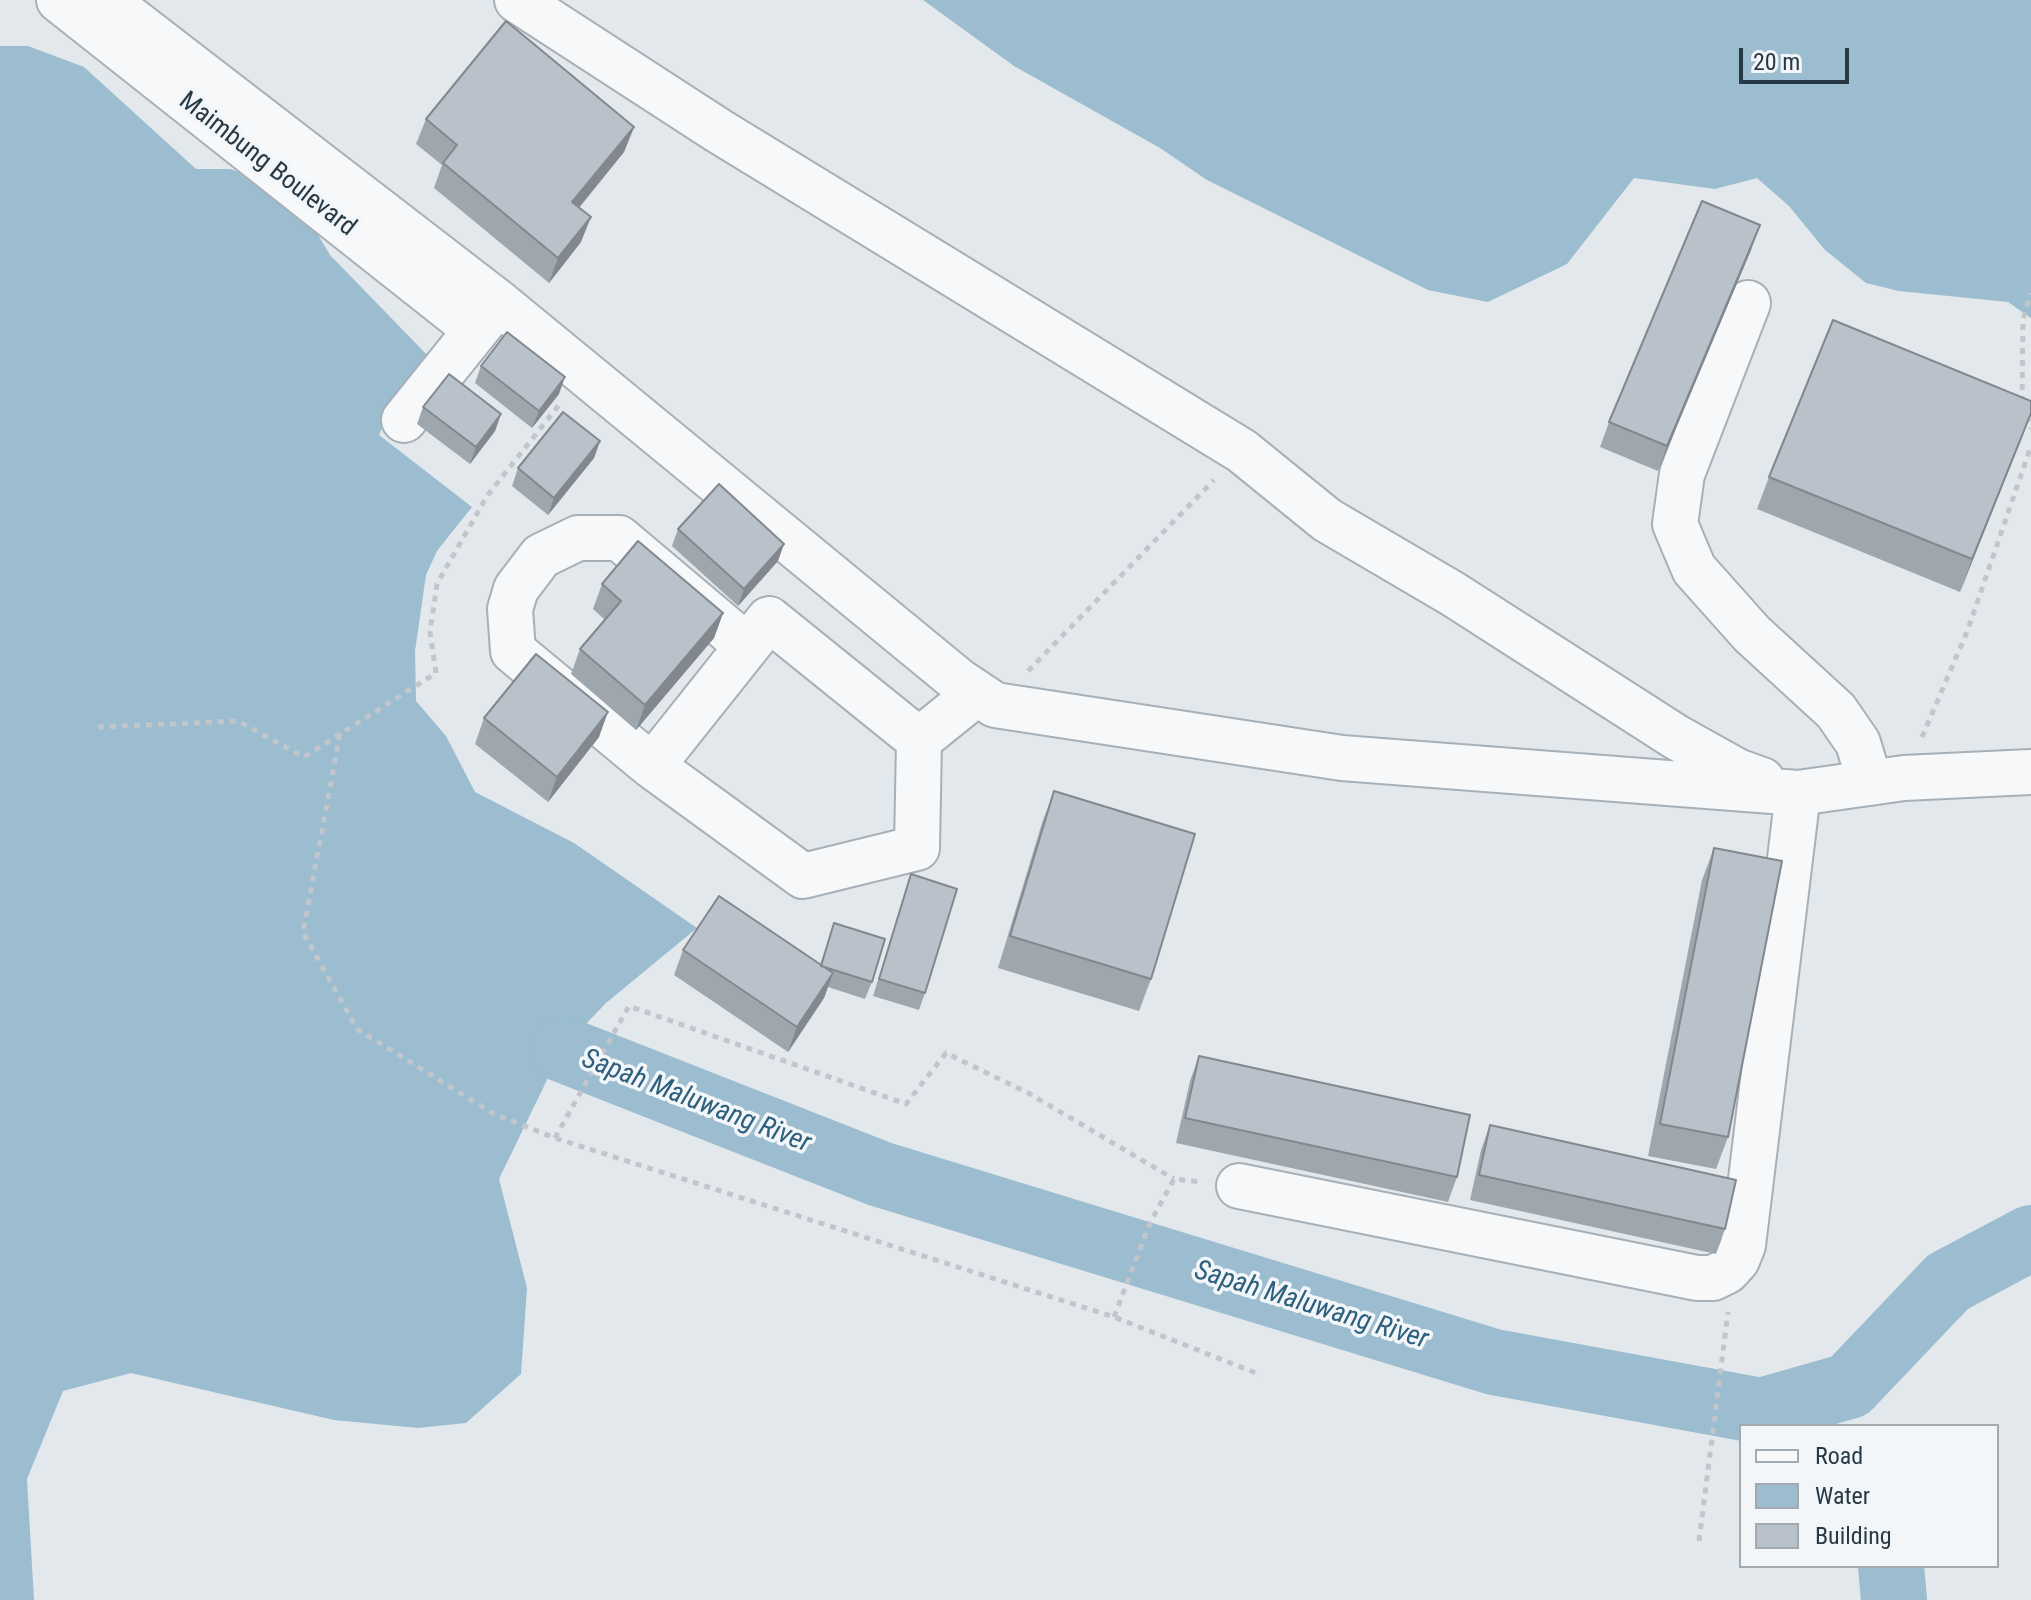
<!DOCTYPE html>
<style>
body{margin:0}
#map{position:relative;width:2031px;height:1600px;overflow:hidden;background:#e3e8ec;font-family:"Roboto Condensed",sans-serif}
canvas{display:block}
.legend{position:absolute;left:1739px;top:1424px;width:260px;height:144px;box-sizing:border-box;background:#f3f6f9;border:2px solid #a2aab1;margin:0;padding:10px 14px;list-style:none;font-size:24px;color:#283946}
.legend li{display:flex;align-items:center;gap:16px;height:40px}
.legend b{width:40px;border:2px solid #a2aab1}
.scale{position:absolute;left:1739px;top:48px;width:110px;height:36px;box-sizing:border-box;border:4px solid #283946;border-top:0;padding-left:10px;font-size:24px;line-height:28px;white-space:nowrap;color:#283946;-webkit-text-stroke:6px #f3f6f9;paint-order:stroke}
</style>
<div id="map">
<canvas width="2031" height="1600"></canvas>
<ul class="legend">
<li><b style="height:10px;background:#f6f8fa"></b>Road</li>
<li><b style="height:22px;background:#9bbdcf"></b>Water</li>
<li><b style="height:22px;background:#b9c2ca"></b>Building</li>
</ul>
<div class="scale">20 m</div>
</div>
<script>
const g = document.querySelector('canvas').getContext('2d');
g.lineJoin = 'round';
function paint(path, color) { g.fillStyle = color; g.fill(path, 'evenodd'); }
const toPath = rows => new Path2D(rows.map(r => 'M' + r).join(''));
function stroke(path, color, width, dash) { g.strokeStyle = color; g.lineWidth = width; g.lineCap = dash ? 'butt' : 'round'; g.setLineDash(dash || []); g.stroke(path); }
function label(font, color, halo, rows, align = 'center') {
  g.font = font + ' "Roboto Condensed",sans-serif'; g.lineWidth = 7; g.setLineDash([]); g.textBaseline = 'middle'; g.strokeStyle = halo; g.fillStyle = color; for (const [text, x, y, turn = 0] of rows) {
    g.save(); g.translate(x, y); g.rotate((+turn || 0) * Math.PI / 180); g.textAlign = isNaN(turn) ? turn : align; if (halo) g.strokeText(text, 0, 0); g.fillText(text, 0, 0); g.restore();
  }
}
const water = toPath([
 [923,0,2031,0,2031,318,2008,302,1899,291,1866,283,1825,250,1789,206,1757,178,1715,189,1634,178,1567,264,1488,302,1428,290,1207,180,1160,148,1014,66],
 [0,46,28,46,84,67,196,169,230,169,255,177,305,213,330,255,431,359,390,409,379,435,472,507,437,551,426,575,415,651,416,701,446,736,475,792,574,843,697,928,606,1003,562,1049,499,1179,527,1288,521,1374,466,1423,418,1428,334,1420,131,1373,63,1391,27,1479,34,1600,0,1600]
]);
const river = toPath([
 [562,1049,880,1174,1494,1362,1761,1411,1849,1386,1948,1282,2031,1238],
 [1891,1566,1894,1600]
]);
const path = toPath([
 [2022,402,2023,319,2031,293],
 [2027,416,2031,429],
 [1028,671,1214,480],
 [98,727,238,721,304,757,436,673,430,632,437,584,487,496,559,405],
 [340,734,303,932,357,1029,494,1114,555,1138,1114,1317,1261,1375],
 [1922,737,1967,632,2031,446],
 [555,1138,629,1006,906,1104,946,1053,1030,1094,1174,1179],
 [1114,1317,1150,1223,1174,1179,1202,1182],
 [1699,1541,1728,1312]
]);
const minor = toPath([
 [59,0,475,329],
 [106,0,499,303,959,681,995,705,1342,758,1798,793,1904,778,2031,772],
 [517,0,719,131,1242,451,1327,520,1453,594,1676,737,1737,771,1762,780],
 [1748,303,1682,474,1675,524,1694,569,1752,634,1836,711,1858,743,1870,783],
 [404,420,494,308],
 [747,646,619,538,578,538,541,556,516,589,510,609,513,651,652,766,803,876,917,848,919,740],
 [919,740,976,694],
 [652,766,769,619,919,740],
 [1239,1186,1697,1278,1713,1278,1727,1271,1737,1260,1743,1245,1798,793]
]);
const wall = toPath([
 [426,119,634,127,624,152,579,208,581,242,549,283,434,188,442,165,416,144],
 [1751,250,1658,471,1600,447,1609,422],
 [481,366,559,394,532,428,475,383],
 [423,407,501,414,495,431,470,464,417,424],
 [2023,435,1960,592,1757,509,1769,477],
 [600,441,594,458,548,515,512,486,518,468],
 [678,529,778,561,738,606,672,546],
 [602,584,723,613,714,638,636,730,571,674,580,649,605,620,593,609],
 [484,718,599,737,548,802,475,744],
 [1054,791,1151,979,1139,1011,998,968,1042,823],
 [1714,848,1728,1137,1716,1169,1648,1156,1702,880],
 [911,874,925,993,919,1010,873,996],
 [834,923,872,982,865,999,828,987,824,998,788,1052,674,975,683,950,820,965],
 [1199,1056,1457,1177,1448,1202,1176,1143,1190,1081],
 [1490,1125,1725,1229,1716,1254,1470,1200,1481,1150]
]);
const shadedWall = toPath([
 [634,127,624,152,563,227,572,202],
 [591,217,581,242,549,283,558,258],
 [1760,225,1751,250,1658,471,1667,446],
 [565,377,559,394,532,428,539,411],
 [2031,413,2023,435,1960,592,1972,559],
 [501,414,495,431,470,464,476,447],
 [600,441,594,458,548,515,554,498],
 [784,544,778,561,738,606,744,589],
 [723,613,714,638,636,730,645,705],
 [608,712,599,737,548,802,557,777],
 [833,973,824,998,788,1052,797,1027]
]);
const building = toPath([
 [506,21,634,127,572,202,591,217,558,258,443,163,457,145,426,119,506,21],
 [1702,201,1760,225,1667,446,1609,422,1702,201],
 [1833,320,2031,401,2031,413,1972,559,1769,477,1833,320],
 [507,332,565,377,539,411,481,366,507,332],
 [449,374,501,414,476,447,423,407,449,374],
 [563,412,600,441,554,498,518,468,563,412],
 [719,484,784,544,744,589,678,529,719,484],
 [638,541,723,613,645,705,580,649,621,601,602,584,638,541],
 [536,654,608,712,557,777,484,718,536,654],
 [1054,791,1195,834,1151,979,1010,936,1054,791],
 [1714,848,1782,861,1728,1137,1660,1124,1714,848],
 [911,874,957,889,925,993,879,979,911,874],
 [719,896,833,973,797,1027,683,950,719,896],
 [834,923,885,939,872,982,821,966,834,923],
 [1199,1056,1470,1115,1457,1177,1185,1118,1199,1056],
 [1490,1125,1736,1180,1725,1229,1479,1175,1490,1125]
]);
const streetNames = [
 ["Maimbung Boulevard",267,165,38]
];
const waterNames = [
 ["Sapah Maluwang River",696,1102,21],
 ["Sapah Maluwang River",1311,1306,17]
];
paint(water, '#9bbdcf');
stroke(river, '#9bbdcf', 66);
stroke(minor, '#a7b0b7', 48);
stroke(path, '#c0c6cb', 5, [6, 6]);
stroke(minor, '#f6f8fa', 44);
paint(wall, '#9fa7ae');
paint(shadedWall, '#82888d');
paint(building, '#b9c2ca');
stroke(building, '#82888d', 2);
label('26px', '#283946', '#f3f6f9', streetNames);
label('italic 28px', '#2e607e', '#f3f6f9', waterNames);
</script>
